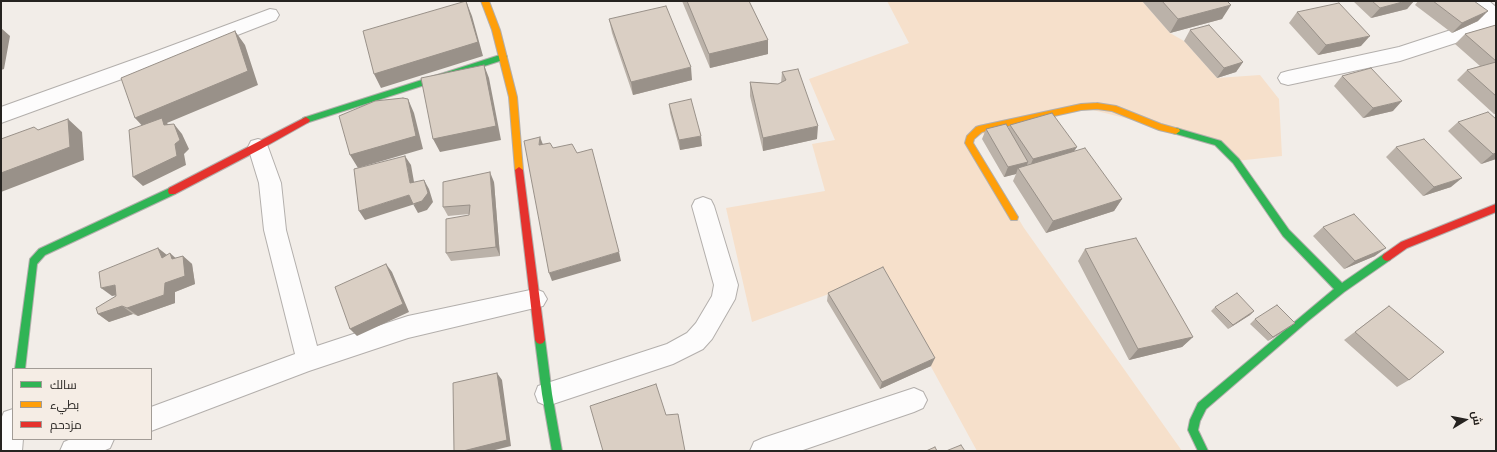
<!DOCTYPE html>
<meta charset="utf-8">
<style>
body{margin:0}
#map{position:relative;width:1497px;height:452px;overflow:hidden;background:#f2ede8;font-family:"Archivo Narrow",Cairo,sans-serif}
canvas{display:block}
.frame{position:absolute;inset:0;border:2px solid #262320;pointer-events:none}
.legend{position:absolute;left:12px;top:368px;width:140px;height:72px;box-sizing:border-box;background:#f5ede5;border:1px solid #a29c96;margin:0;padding:5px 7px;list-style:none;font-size:12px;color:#262320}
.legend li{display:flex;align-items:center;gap:8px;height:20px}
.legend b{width:20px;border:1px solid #a29c96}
.north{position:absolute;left:1445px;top:400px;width:40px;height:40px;-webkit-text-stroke:3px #f5ede5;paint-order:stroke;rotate:80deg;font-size:11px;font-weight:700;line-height:16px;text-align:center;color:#262320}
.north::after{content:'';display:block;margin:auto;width:14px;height:18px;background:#262320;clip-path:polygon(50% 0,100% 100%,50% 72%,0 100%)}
</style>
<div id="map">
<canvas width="1497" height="452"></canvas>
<div class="frame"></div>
<ul class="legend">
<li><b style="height:5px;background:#30b455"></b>سالك</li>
<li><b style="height:5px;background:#ff9f0a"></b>بطيء</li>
<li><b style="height:5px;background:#e5322d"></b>مزدحم</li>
</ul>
<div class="north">ش</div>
</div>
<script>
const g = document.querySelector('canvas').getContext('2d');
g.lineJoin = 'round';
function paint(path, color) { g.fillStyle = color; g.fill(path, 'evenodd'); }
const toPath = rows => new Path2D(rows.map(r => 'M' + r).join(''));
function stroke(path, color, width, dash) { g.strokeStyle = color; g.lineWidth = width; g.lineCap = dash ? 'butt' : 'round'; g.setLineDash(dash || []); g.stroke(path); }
const green = toPath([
 [887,1,1142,1,1170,33,1184,41,1217,78,1260,75,1279,99,1282,156,1236,161,1208,139,1081,107,970,138,1024,228,1182,451,977,451,881,275,752,322,726,208,825,191,812,144,835,140,809,79,909,43]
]);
const street = toPath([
 [1468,1,1489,1,1496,7,1496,25,1471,38,1400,61,1288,85,1281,83,1278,78,1281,73,1288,71,1399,47,1457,28,1483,16,1471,5,1468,1],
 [270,9,276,10,279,15,276,20,163,64,1,123,1,107,149,54,270,9],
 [258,139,265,141,268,147,281,183,286,230,317,346,408,316,535,289,543,292,547,299,543,306,408,338,309,371,151,431,151,407,295,354,264,230,259,183,248,147,251,141,258,139],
 [703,197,711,200,714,206,738,285,735,299,731,306,712,339,703,349,673,364,547,406,538,402,535,394,538,386,667,344,687,333,696,323,712,296,714,285,692,206,695,200,703,197],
 [914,388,923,392,927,400,923,408,914,412,800,451,750,451,754,442,763,438,914,388],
 [13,409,13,439,23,439,22,451,1,451,1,419,4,412,13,409],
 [71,439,114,439,110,448,103,451,60,451,64,442,71,439]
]);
const fast = toPath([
 [503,54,506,55,507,57,506,59,306,123,302,120,303,118,503,54],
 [1176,128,1221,141,1239,159,1289,230,1342,283,1384,254,1387,253,1390,254,1392,257,1390,260,1344,292,1308,321,1206,409,1200,421,1198,430,1208,451,1198,451,1188,430,1190,420,1198,403,1334,289,1283,236,1233,163,1215,145,1173,133,1172,131,1173,129,1176,128],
 [172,187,175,188,176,191,175,194,45,255,37,264,25,369,15,369,30,259,39,249,172,187],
 [540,336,543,337,545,340,552,394,562,451,552,451,542,394,535,340,537,337,540,336]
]);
const slow = toPath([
 [481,1,489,1,500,30,517,97,523,170,519,173,515,170,509,97,492,30,481,1],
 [1097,103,1116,106,1161,124,1179,129,1180,131,1176,134,1159,130,1112,111,1097,109,1081,110,982,132,974,139,973,143,1018,217,1017,220,1011,220,965,143,967,136,976,127,979,126,1081,104,1097,103]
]);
const jam = toPath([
 [306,117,310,120,309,122,261,149,175,194,169,194,168,191,169,188,306,117],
 [519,167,523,170,545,340,543,343,540,344,537,343,535,340,515,170,519,167],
 [1496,204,1496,212,1407,248,1390,260,1387,261,1384,260,1382,257,1384,254,1401,242,1496,204]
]);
const wall = toPath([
 [682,1,749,1,768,40,768,54,710,68],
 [1142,1,1227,1,1222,19,1170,33],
 [1353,1,1414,1,1407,9,1371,18],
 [1418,1,1474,1,1478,21,1452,33,1415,5],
 [1297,12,1361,46,1318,55,1289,23],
 [609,19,692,80,633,95,612,33],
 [1496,25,1496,114,1494,114,1457,80,1467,70,1480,66,1455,44,1465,34],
 [1190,30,1243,62,1236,72,1217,78,1184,41],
 [782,72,817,139,763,151,750,96,750,82,778,84,781,83],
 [1342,76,1393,111,1363,118,1334,86],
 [669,104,702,146,680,150,670,113],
 [1496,119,1496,159,1481,164,1448,131,1458,122],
 [1010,125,1074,151,1122,199,1114,211,1046,233,1013,181,1016,174,1004,177,982,139,986,129,1008,129],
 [1396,147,1451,187,1423,196,1386,157],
 [494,182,500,256,451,261,446,253,469,215,469,214,448,216,443,207],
 [1323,227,1375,256,1344,269,1313,236],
 [158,248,167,255,175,258,183,256,192,264,195,284,175,292,175,303,138,316,133,314,109,322,98,314,116,295,112,296],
 [1085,249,1193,337,1182,347,1129,360,1078,261],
 [828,293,931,366,880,389,827,301],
 [1389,306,1409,380,1397,387,1344,340],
 [1215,307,1254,311,1250,315,1228,329,1211,311],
 [1255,319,1295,323,1268,341,1250,324]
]);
const shadedWall = toPath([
 [466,1,472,16,483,56,381,88,374,74],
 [1406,1,1414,1,1407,9,1371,18,1380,8],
 [1231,5,1222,19,1170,33,1178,19],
 [1488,11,1478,21,1452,33,1462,23],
 [1,28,10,36,4,69,1,70],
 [235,31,245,45,258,85,167,123,171,128,147,131,135,118],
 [1370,36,1361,46,1318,55,1326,45],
 [768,40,768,54,710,68,709,54],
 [1243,62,1236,72,1217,78,1224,68],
 [484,65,489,78,501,140,440,152,433,139],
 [691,67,692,80,633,95,631,82],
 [408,99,414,113,423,149,358,168,350,155],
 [1402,101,1393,111,1363,118,1373,108],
 [68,119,82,132,84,160,1,192,1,173],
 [174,124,182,134,189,149,184,154,186,165,143,186,133,177],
 [818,126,817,139,763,151,763,138],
 [701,136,702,146,680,150,679,140],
 [540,137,544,147,539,145],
 [1077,147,1071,156,1029,169,1033,159],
 [1496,153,1496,159,1481,164,1493,154],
 [405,156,411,165,416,193,410,183],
 [1028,162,1024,172,1018,168,1016,174,1004,177,1008,167],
 [490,172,494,182,500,256,496,247],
 [1462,178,1451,187,1423,196,1434,187],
 [424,180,429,189,433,202,427,210,418,213,413,204],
 [409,195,415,204,365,220,359,211],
 [1122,199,1114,211,1046,233,1053,221],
 [158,248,168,256,162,258],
 [1386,248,1375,256,1344,269,1355,261],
 [619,252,621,261,552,281,549,273],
 [170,253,180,262,172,259],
 [183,256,192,264,195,284,175,292,175,303,138,316,127,308],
 [386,264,392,272,409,312,357,336,350,329],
 [115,285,126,293,112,296,101,288],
 [122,306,133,314,109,322,98,314],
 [1254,311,1250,315,1228,329,1233,325],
 [1295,323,1290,327,1268,341,1273,337],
 [1193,337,1182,347,1129,360,1138,349],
 [935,358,931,366,880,389,882,382],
 [497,373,502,380,511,446,491,451,463,451]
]);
const building = toPath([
 [466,1,478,42,374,74,363,31,466,1],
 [687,1,749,1,768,40,709,54,687,1],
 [1162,1,1227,1,1231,5,1178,19,1162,1],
 [1372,1,1406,1,1380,8,1372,1],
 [1433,1,1474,1,1488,11,1462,23,1433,1],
 [1339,3,1370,36,1326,45,1297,12,1339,3],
 [666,6,691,67,631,82,609,19,666,6],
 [1209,25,1243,62,1224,68,1190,30,1209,25],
 [1496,25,1496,61,1465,34,1496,25],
 [235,31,248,71,135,118,121,78,235,31],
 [1496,62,1496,96,1467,70,1496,62],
 [484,65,496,126,433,139,421,78,484,65],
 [1371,68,1402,101,1373,108,1342,76,1371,68],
 [798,69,818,126,763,138,750,82,778,84,786,80,782,72,798,69],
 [403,98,408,99,416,136,350,155,339,116,375,101,403,98],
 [691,99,701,136,679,140,669,104,691,99],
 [1488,112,1496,119,1496,153,1493,154,1458,122,1488,112],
 [1052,113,1077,147,1033,159,1010,125,1052,113],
 [162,118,164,125,174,124,180,140,175,144,177,156,133,177,129,130,162,118],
 [68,119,70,147,1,173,1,139,34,127,38,130,68,119],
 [1006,124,1028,162,1008,167,986,129,1006,124],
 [540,137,539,145,550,143,553,148,572,144,577,153,592,149,619,252,549,273,524,141,540,137],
 [1424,139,1462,178,1434,187,1396,147,1424,139],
 [1085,148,1122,199,1053,221,1018,168,1085,148],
 [405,156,410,183,424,180,428,193,422,201,413,204,409,195,359,211,354,169,405,156],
 [490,172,496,247,446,253,446,219,469,215,470,205,443,207,443,182,490,172],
 [1354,214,1386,248,1355,261,1323,227,1354,214],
 [1136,238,1193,337,1138,349,1085,249,1136,238],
 [158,248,162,258,170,253,172,259,183,256,185,276,165,283,164,295,127,308,122,306,98,314,96,308,116,296,115,285,101,288,99,272,158,248],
 [386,264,403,304,350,329,335,287,386,264],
 [883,267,935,358,882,382,828,293,883,267],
 [1237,293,1254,311,1233,325,1215,307,1237,293],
 [1277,305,1295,323,1273,337,1255,319,1277,305],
 [1389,306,1444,352,1409,380,1355,332,1389,306],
 [497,373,507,440,463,451,454,451,453,383,497,373],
 [656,384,666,415,678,414,685,451,603,451,590,406,656,384],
 [961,445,965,451,946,451,961,445],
 [935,447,937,451,926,451,935,447]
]);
paint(green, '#f6e0cb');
stroke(street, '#b3afac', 2);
stroke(fast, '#b3afac', 2);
stroke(slow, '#b3afac', 2);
stroke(jam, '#b3afac', 2);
paint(street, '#fdfcfc');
paint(fast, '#30b455');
paint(slow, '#ff9f0a');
paint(jam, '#e5322d');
paint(wall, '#bbb2a9');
paint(shadedWall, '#999189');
paint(building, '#dacfc4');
stroke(building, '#999189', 1);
</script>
